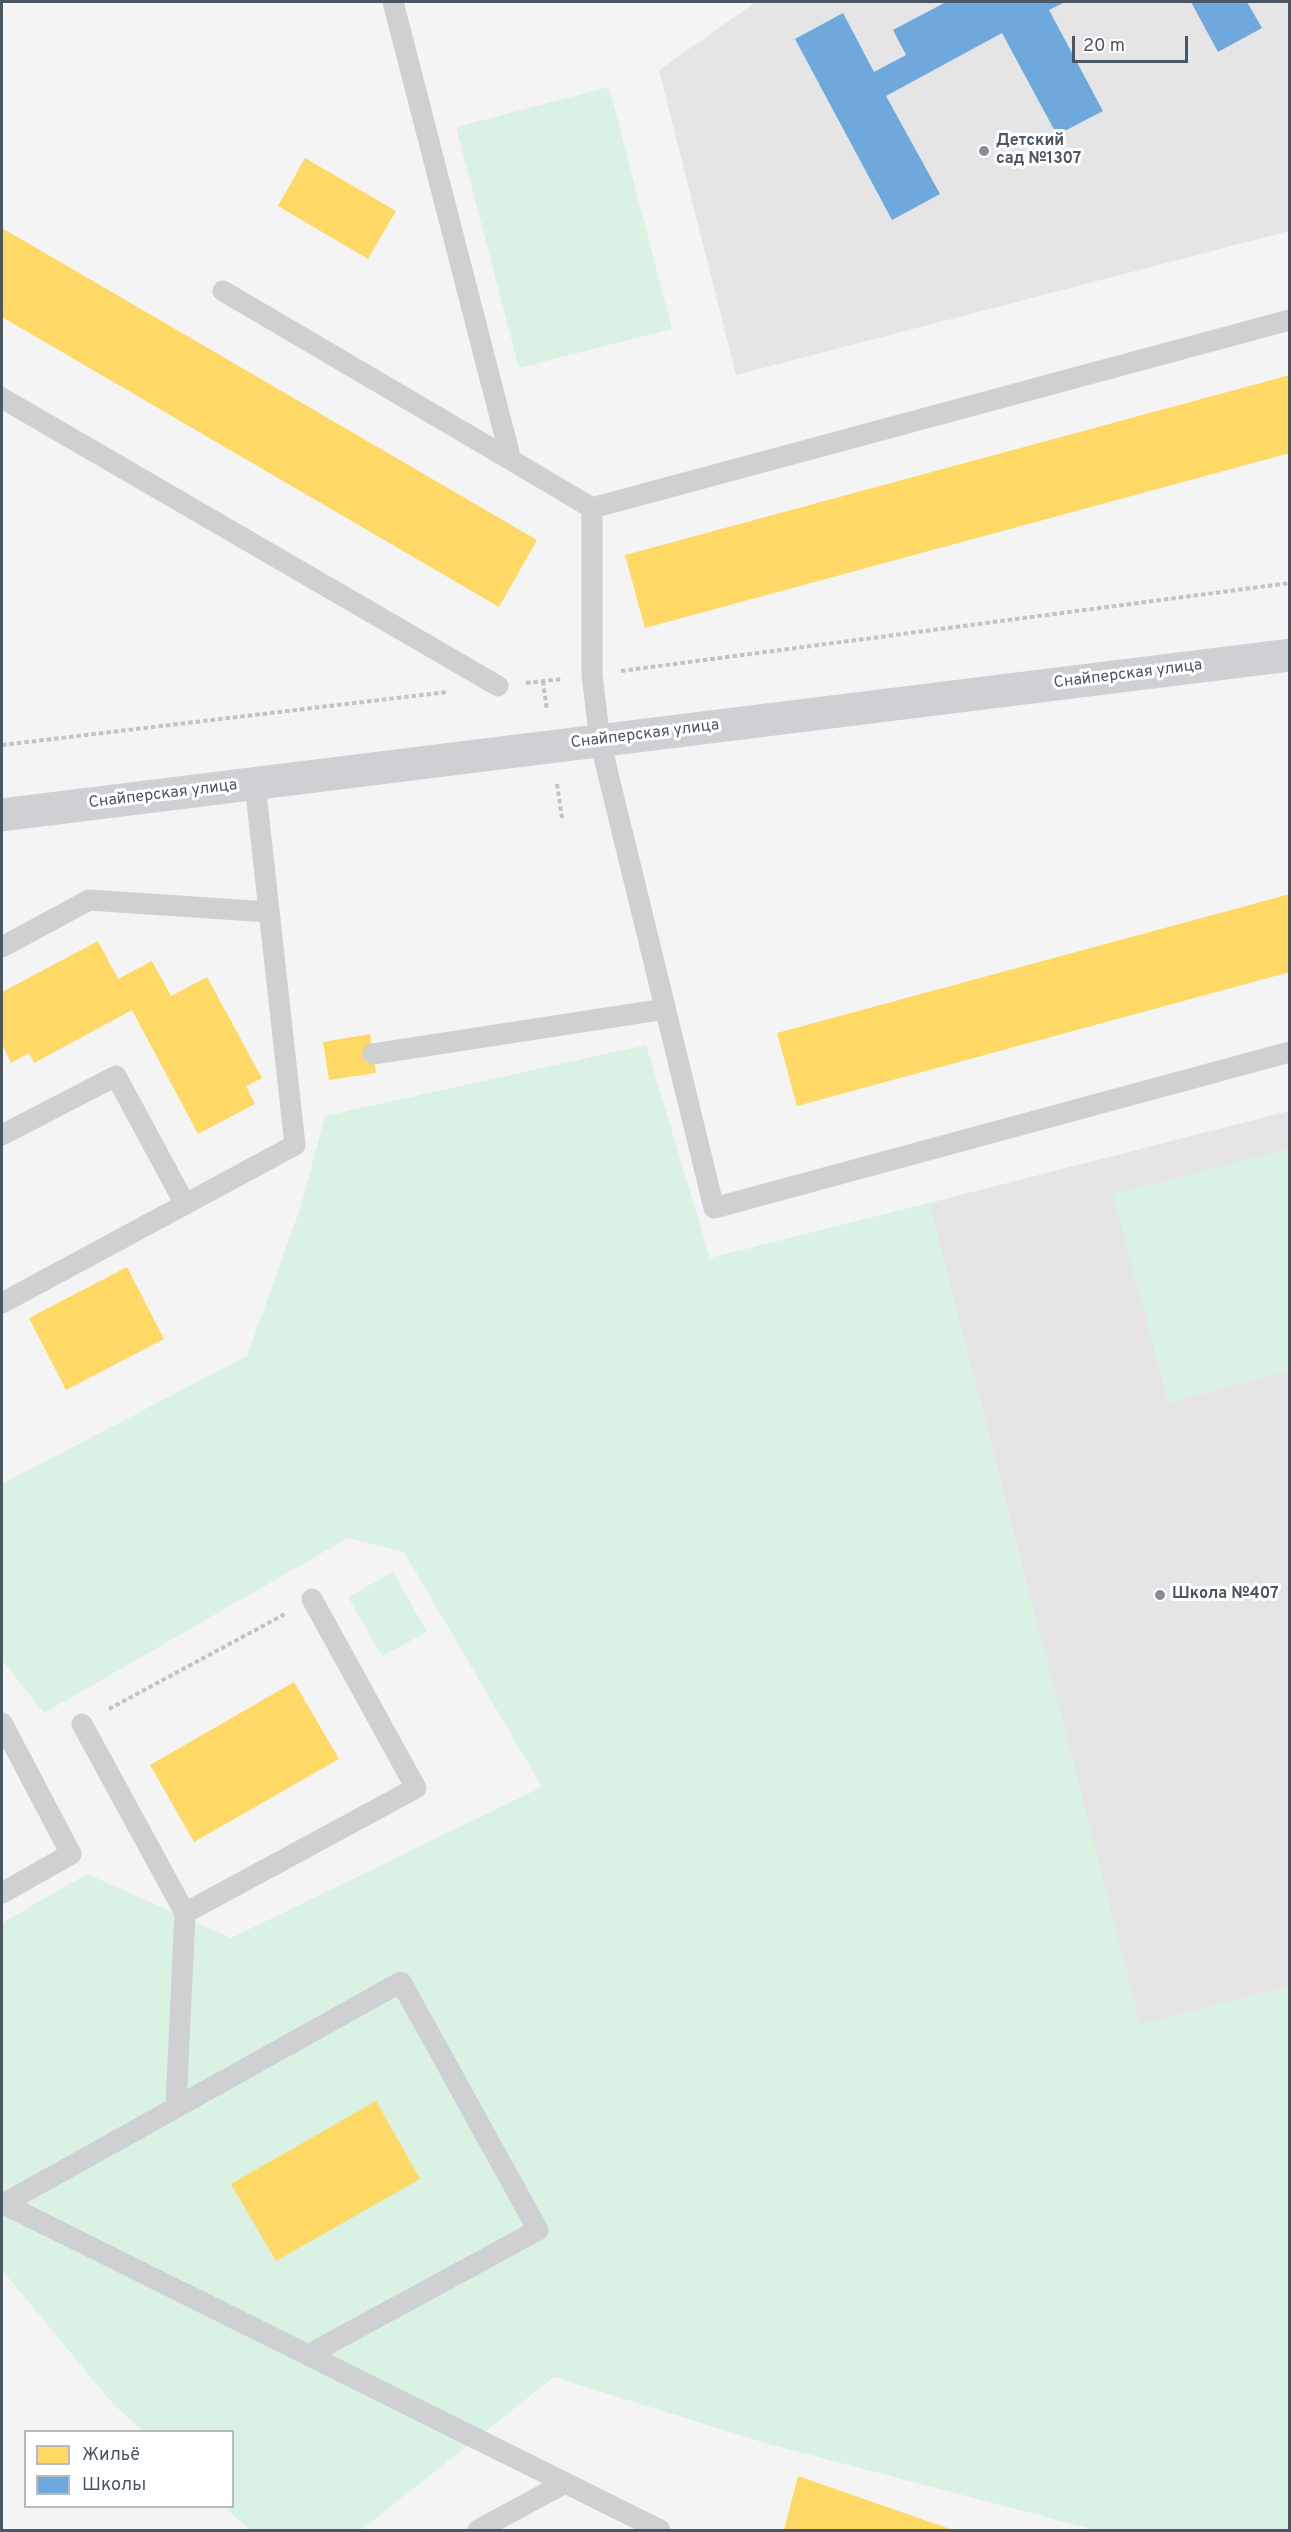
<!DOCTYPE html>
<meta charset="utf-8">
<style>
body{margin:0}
#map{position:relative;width:1291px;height:2532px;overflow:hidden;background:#f4f4f4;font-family:Overpass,sans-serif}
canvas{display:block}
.frame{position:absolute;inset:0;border:3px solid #4a5661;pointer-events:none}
.legend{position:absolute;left:24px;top:2430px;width:210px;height:78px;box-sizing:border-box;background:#fff;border:2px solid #b7bbc0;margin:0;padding:8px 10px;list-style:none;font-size:18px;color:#4a5661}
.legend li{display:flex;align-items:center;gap:12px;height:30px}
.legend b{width:30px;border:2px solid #b7bbc0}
.scale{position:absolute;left:1072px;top:36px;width:116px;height:27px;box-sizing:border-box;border:3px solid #4a5661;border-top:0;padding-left:8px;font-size:18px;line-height:21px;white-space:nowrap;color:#4a5661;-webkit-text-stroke:4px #fff;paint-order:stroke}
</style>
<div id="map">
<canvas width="1291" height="2532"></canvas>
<div class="frame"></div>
<ul class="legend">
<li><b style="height:16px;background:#ffd966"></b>Жильё</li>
<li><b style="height:16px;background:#6fa8dc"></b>Школы</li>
</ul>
<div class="scale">20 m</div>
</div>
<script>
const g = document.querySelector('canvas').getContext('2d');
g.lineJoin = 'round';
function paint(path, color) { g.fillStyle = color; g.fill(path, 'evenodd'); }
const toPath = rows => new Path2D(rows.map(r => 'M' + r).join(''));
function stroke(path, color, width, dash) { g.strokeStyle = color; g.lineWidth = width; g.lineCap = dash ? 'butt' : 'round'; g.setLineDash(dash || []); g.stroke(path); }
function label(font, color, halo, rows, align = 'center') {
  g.font = font + ' Overpass,sans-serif'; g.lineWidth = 6; g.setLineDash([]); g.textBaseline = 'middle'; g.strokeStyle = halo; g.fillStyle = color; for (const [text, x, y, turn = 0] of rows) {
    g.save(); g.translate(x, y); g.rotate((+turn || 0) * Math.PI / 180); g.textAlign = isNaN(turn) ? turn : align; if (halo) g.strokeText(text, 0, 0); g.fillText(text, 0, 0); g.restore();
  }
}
const education = toPath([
 [756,2,1289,2,1289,231,736,375,659,70],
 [1289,1111,1289,1986,1140,2025,929,1203]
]);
const green = toPath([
 [609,87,672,329,519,368,456,127],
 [646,1045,710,1258,929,1203,1140,2024,1289,1986,1289,2530,1095,2530,765,2443,554,2377,361,2530,250,2530,224,2507,232,2506,232,2432,143,2431,114,2405,2,2270,2,1923,87,1874,231,1938,542,1787,404,1552,348,1538,44,1713,2,1660,2,1484,247,1356,301,1206,325,1116],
 [1289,1149,1289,1371,1168,1403,1113,1194],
 [393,1572,427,1632,382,1656,348,1597]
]);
const homes = toPath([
 [305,158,396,211,368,259,278,206],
 [2,228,537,540,499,607,2,317],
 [1290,375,1290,453,645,628,625,555],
 [1290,894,1290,972,797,1106,777,1033],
 [98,941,118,979,152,961,171,996,207,977,262,1078,246,1086,255,1104,198,1134,132,1010,34,1063,29,1053,11,1063,2,1044,2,992],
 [370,1034,376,1073,329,1080,323,1042],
 [127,1267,164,1339,66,1390,29,1318],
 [294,1682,339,1759,194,1842,150,1765],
 [376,2101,420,2179,276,2261,231,2184],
 [798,2476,953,2530,784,2530]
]);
const schools = toPath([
 [946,2,1065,2,1049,10,1103,111,1057,135,1002,33,886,96,940,194,892,220,795,39,843,13,874,72,906,55,893,30],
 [1191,2,1247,2,1262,28,1218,52]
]);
const path = toPath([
 [621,671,1290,583],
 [543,681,547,711],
 [526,683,563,679],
 [2,745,447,692],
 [557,784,562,818],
 [109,1709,285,1614]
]);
const lane = toPath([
 [393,2,511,460,592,508],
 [223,291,511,460],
 [1290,320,592,508,592,675,600,741,714,1208,1290,1052],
 [2,398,498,686],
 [2,947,89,900,269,912],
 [373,1054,665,1009],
 [2,1135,116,1076,185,1204],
 [2,1303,295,1145,255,784],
 [2,1723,71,1854,2,1893],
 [82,1724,185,1913],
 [176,2107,185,1913,416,1788,312,1599],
 [2,2203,660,2530],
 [3,2204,401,1982,538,2230,308,2355],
 [478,2530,565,2483]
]);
const secondary = toPath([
 [2,815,1290,655]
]);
const markers = [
 [984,151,6,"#868d94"],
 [1160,1595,6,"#868d94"]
];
const poiNames = [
 ["Детский",996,142],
 ["сад №1307",996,160],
 ["Школа №407",1172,1595]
];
const streetNames = [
 ["Снайперская улица",1128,675,-7],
 ["Снайперская улица",645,735,-7],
 ["Снайперская улица",163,795,-7]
];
paint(education, '#e6e5e6');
paint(green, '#d9f2e3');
paint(homes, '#ffd966');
paint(schools, '#6fa8dc');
stroke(path, '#bcc7c4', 4, [4.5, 3]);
stroke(lane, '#ced0d2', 21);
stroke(secondary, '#ced0d4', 33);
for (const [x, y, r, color] of markers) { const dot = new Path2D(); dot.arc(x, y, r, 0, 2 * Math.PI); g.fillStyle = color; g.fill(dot); stroke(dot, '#fff', 2); }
label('bold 16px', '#4a5661', '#fff', poiNames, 'left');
label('16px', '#4a5661', '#fff', streetNames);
</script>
